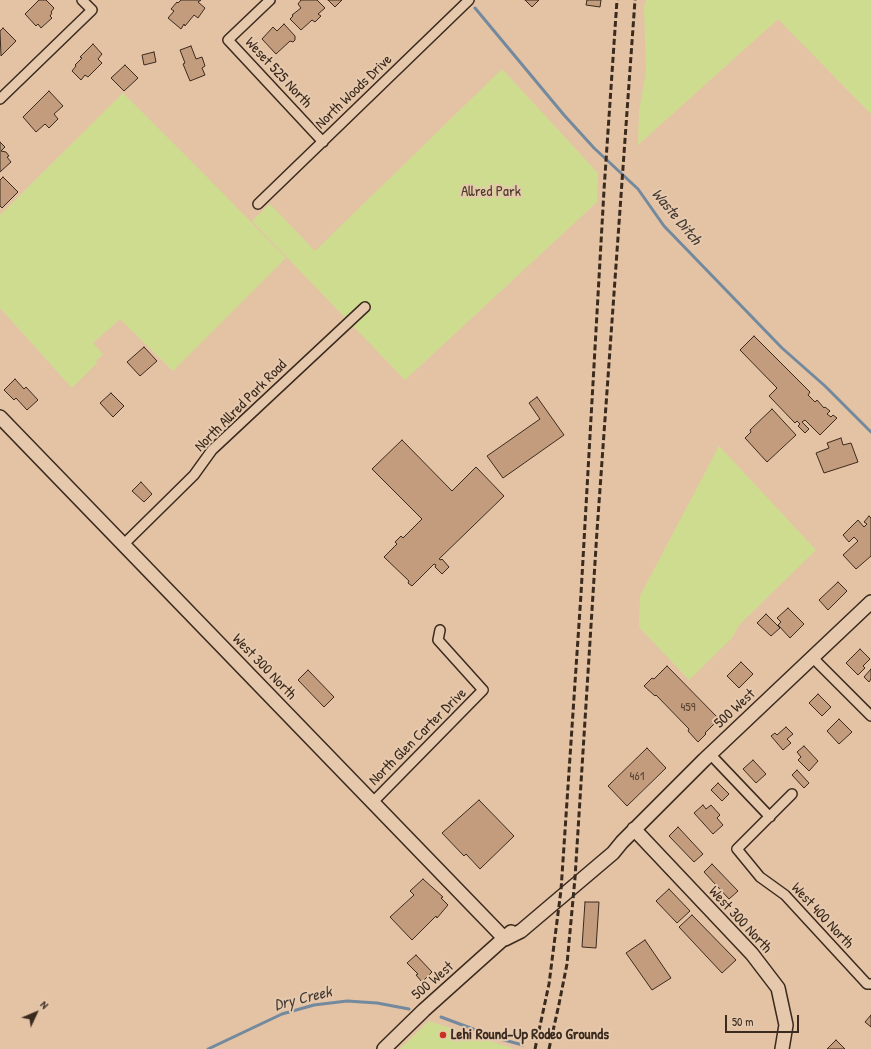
<!DOCTYPE html>
<style>
body{margin:0}
#map{position:relative;width:871px;height:1049px;overflow:hidden;background:#e4c3a5;font-family:"Patrick Hand",sans-serif}
canvas{display:block}
.north{position:absolute;left:16px;top:993px;width:40px;height:40px;-webkit-text-stroke:3px #e6c9ad;paint-order:stroke;rotate:46deg;font-size:11px;font-weight:700;line-height:16px;text-align:center;color:#3b2a1e}
.north::after{content:'';display:block;margin:auto;width:14px;height:18px;background:#3b2a1e;clip-path:polygon(50% 0,100% 100%,50% 72%,0 100%)}
.scale{position:absolute;left:725px;top:1015px;width:74px;height:18px;box-sizing:border-box;border:2px solid #3b2a1e;border-top:0;padding-left:5px;font-size:12px;line-height:14px;white-space:nowrap;color:#3b2a1e;-webkit-text-stroke:3px #e6c9ad;paint-order:stroke}
</style>
<div id="map">
<canvas width="871" height="1049"></canvas>
<div class="north">N</div>
<div class="scale">50 m</div>
</div>
<script>
const g = document.querySelector('canvas').getContext('2d');
g.lineJoin = 'round';
function paint(path, color) { g.fillStyle = color; g.fill(path, 'evenodd'); }
const toPath = rows => new Path2D(rows.map(r => 'M' + r).join(''));
function stroke(path, color, width, dash) { g.strokeStyle = color; g.lineWidth = width; g.lineCap = dash ? 'butt' : 'round'; g.setLineDash(dash || []); g.stroke(path); }
function label(font, color, halo, rows, align = 'center') {
  g.font = font + ' "Patrick Hand",sans-serif'; g.lineWidth = 4; g.setLineDash([]); g.textBaseline = 'middle'; g.strokeStyle = halo; g.fillStyle = color; for (const [text, x, y, turn = 0] of rows) {
    g.save(); g.translate(x, y); g.rotate((+turn || 0) * Math.PI / 180); g.textAlign = isNaN(turn) ? turn : align; if (halo) g.strokeText(text, 0, 0); g.fillText(text, 0, 0); g.restore();
  }
}
const green = toPath([
 [646,0,871,0,871,114,778,19,638,145,639,111,646,72,644,7],
 [502,69,598,173,597,202,405,380,252,221,270,204,315,251],
 [123,93,202,172,286,258,173,371,120,319,93,343,103,354,96,361,97,363,72,388,0,308,0,215],
 [719,446,816,550,739,625,732,638,689,680,639,627,640,596],
 [429,1021,515,1049,400,1049]
]);
const stream = toPath([
 [475,8,564,115,594,148,638,189,664,226,782,348,825,386,871,432],
 [441,1017,500,1039,523,1045],
 [208,1049,282,1014,314,1005,347,1001,377,1003,409,1009]
]);
const building = toPath([
 [39,0,46,0,54,8,51,12,52,13,50,16,52,18,41,28,38,24,36,26,25,14,39,0],
 [181,0,201,0,198,2,205,8,198,18,194,15,185,26,184,24,181,29,168,18,174,11,171,9,177,2,178,3,181,0],
 [301,0,317,0,325,8,318,14,321,16,315,22,312,20,301,30,290,19,293,16,292,15,301,8,298,4,301,0],
 [328,0,342,0,335,7,328,0],
 [525,0,539,0,532,7,525,0],
 [587,0,601,0,600,7,586,5,587,0],
 [284,24,295,36,295,40,293,42,290,41,276,54,262,39,273,27,277,31,284,24],
 [3,28,16,41,1,56,0,31,3,28],
 [93,44,102,54,98,59,102,63,88,77,85,75,81,80,72,71,76,66,75,65,82,58,80,57,93,44],
 [191,46,196,59,202,57,205,66,202,68,205,75,190,81,183,64,185,63,180,50,191,46],
 [154,52,156,62,144,65,142,55,154,52],
 [125,65,138,78,124,91,111,78,125,65],
 [49,91,63,106,54,114,58,119,49,128,45,124,36,132,23,117,49,91],
 [0,142,5,147,1,151,6,152,9,156,7,157,11,162,0,172,0,142],
 [3,177,18,192,2,208,0,206,0,180,3,177],
 [754,336,810,392,808,395,815,402,817,400,824,408,825,407,830,411,827,414,831,417,833,415,837,418,820,435,805,420,802,422,809,429,805,433,798,426,800,424,797,421,795,423,769,396,777,388,740,350,754,336],
 [144,347,157,361,140,376,127,362,144,347],
 [15,379,24,389,26,387,38,400,27,410,16,398,14,400,4,390,15,379],
 [111,393,124,406,113,417,100,403,111,393],
 [537,397,564,435,503,478,487,456,540,419,529,403,537,397],
 [772,409,796,435,767,462,745,438,751,432,750,430,772,409],
 [841,438,843,445,851,443,858,462,824,473,816,453,829,448,827,443,841,438],
 [402,440,452,491,476,467,504,496,439,559,441,560,442,559,449,567,442,574,435,567,436,565,434,564,412,586,408,583,409,581,384,557,397,544,395,542,401,536,403,538,422,519,372,469,402,440],
 [141,482,152,494,144,502,132,491,141,482],
 [869,516,871,518,871,556,856,569,843,555,858,541,854,537,849,542,843,535,858,520,864,527,867,524,864,522,869,516],
 [838,582,847,591,828,610,819,600,838,582],
 [788,608,804,624,790,638,778,625,781,622,777,618,788,608],
 [766,614,780,628,771,636,757,623,766,614],
 [860,649,870,659,863,666,865,668,858,675,846,663,860,649],
 [741,662,753,674,739,688,727,676,741,662],
 [667,666,719,719,705,733,706,734,698,742,688,731,689,729,656,695,655,696,644,686,652,678,654,679,667,666],
 [871,669,871,679,869,682,864,677,871,669],
 [308,670,334,697,324,707,298,680,308,670],
 [818,694,831,707,822,716,809,703,818,694],
 [839,719,852,732,839,744,827,731,839,719],
 [786,727,793,734,787,739,791,743,783,750,771,736,775,733,777,735,786,727],
 [804,746,818,761,809,771,798,760,801,757,797,752,804,746],
 [647,748,666,768,627,806,608,786,647,748],
 [753,760,766,774,756,783,743,769,753,760],
 [797,770,809,783,804,788,792,775,797,770],
 [718,783,729,794,722,801,711,790,718,783],
 [479,800,514,836,480,869,466,854,464,856,442,833,479,800],
 [703,805,706,809,711,805,720,815,717,818,723,825,713,834,694,813,703,805],
 [678,827,703,854,694,862,669,836,678,827],
 [712,864,738,891,729,899,704,872,712,864],
 [423,879,443,897,441,898,448,905,437,918,436,916,412,940,390,917,414,895,410,891,423,879],
 [669,889,690,911,677,923,656,901,669,889],
 [585,902,599,902,596,948,582,947,585,902],
 [692,915,736,960,722,973,679,927,692,915],
 [645,940,671,978,652,990,626,953,645,940],
 [416,955,432,972,422,982,416,975,418,974,407,963,416,955],
 [871,1015,871,1027,865,1022,871,1015],
 [836,1040,845,1049,827,1049,836,1040]
]);
const street = toPath([
 [270,0,228,40,323,142],
 [0,99,92,10,82,0],
 [258,204,469,0],
 [124,544,194,475,212,450,365,307],
 [813,658,871,716],
 [710,754,770,817],
 [792,794,737,849,760,877,785,895,867,984,871,984],
 [372,803,483,690,438,640,440,630]
]);
const secondary = toPath([
 [0,417,505,939],
 [634,829,752,954,778,988,786,1025,782,1049],
 [505,939,521,931,613,853,622,842,704,760,871,602],
 [384,1049,424,1010,511,932]
]);
const rail = toPath([
 [535,1049,549,984,561,890,581,594,604,190,617,0],
 [549,1049,559,1004,567,964,575,878,597,531,635,0]
]);
const markers = [
 [443,1035,4,"#c8321e"]
];
const numberNames = [
 ["459",688,708],
 ["461",637,777]
];
const streetNames = [
 ["Weset 525 North",278,73,47],
 ["North Woods Drive",354,92,-44],
 ["North Allred Park Road",241,406,-45],
 ["West 300 North",264,667,46],
 ["500 West",735,709,-43],
 ["North Glen Carter Drive",418,737,-45],
 ["West 400 North",822,916,47],
 ["West 300 North",740,920,47],
 ["500 West",433,981,-41]
];
const parkNames = [
 ["Allred Park",491,192]
];
const poiNames = [
 ["Lehi Round-Up Rodeo Grounds",451,1035]
];
const waterNames = [
 ["Waste Ditch",676,217,50],
 ["Dry Creek",303,999,-14]
];
paint(green, '#cedc90');
stroke(stream, '#73899e', 3);
paint(building, '#c39c7d');
stroke(building, '#3b2a1e', 1);
stroke(street, '#3b2a1e', 12);
stroke(secondary, '#3b2a1e', 16);
stroke(street, '#e6c9ad', 9);
stroke(secondary, '#e6c9ad', 13);
stroke(rail, '#3b2a1e', 3, [6, 3]);
for (const [x, y, r, color] of markers) { const dot = new Path2D(); dot.arc(x, y, r, 0, 2 * Math.PI); g.fillStyle = color; g.fill(dot); stroke(dot, '#e6c9ad', 1.5); }
label('13px', '#5d4636', null, numberNames);
label('15px', '#3b2a1e', '#e6c9ad', streetNames);
label('15px', '#4a3c29', '#e6c9ad', parkNames);
label('bold 15px', '#3b2a1e', '#e6c9ad', poiNames, 'left');
label('italic 16px', '#443a33', '#e6c9ad', waterNames);
</script>
